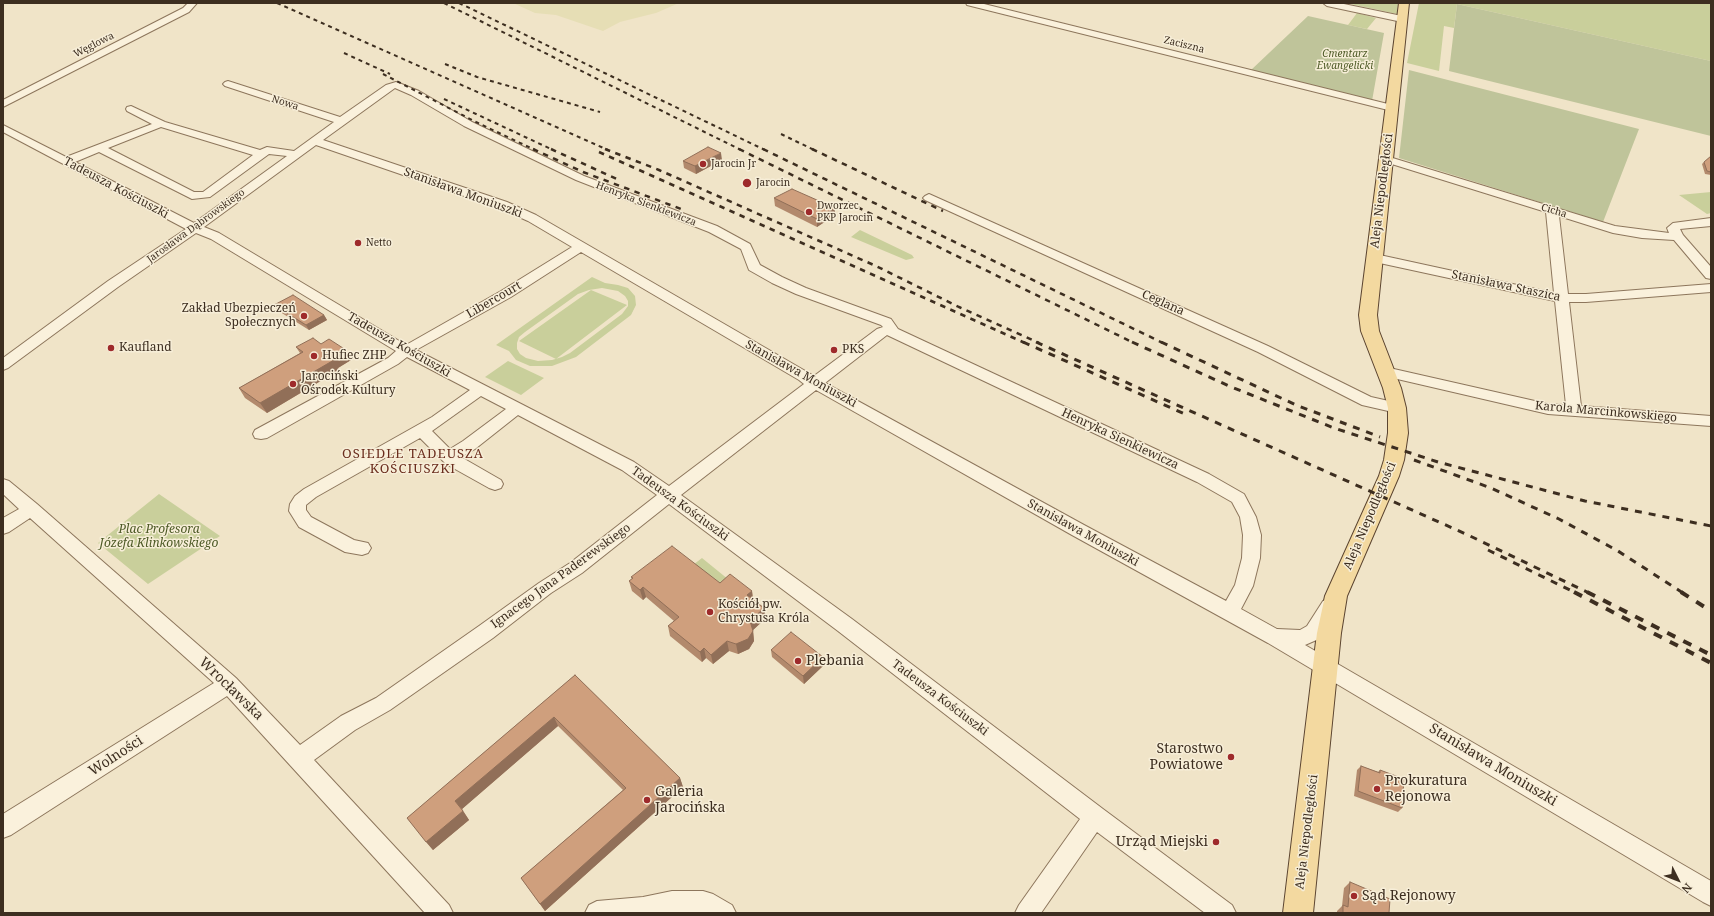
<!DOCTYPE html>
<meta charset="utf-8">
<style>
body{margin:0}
#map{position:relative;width:1714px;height:916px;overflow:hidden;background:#f0e4c8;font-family:"Noto Serif",serif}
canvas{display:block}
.frame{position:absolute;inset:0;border:4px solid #3d2e20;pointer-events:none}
.north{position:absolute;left:1658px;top:860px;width:40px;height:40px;-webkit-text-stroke:3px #f7eed8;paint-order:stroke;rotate:132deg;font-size:11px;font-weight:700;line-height:16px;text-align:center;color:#3d2e20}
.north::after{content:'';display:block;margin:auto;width:14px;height:18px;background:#3d2e20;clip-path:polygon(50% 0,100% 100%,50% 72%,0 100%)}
</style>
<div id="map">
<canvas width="1714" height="916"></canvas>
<div class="frame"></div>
<div class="north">N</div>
</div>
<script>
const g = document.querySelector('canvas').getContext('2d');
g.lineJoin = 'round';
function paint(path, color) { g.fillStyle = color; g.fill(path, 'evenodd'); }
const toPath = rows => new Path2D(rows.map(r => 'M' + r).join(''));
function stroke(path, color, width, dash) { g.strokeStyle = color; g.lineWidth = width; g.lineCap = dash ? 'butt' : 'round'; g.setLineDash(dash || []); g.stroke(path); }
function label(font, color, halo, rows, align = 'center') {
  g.font = font + ' "Noto Serif",serif'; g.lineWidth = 3; g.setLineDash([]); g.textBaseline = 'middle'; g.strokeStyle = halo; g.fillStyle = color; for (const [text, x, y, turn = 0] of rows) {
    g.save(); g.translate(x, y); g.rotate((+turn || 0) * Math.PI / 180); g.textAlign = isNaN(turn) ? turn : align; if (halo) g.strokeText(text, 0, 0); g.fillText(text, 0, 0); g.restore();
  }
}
const farmland = toPath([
 [513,3,679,3,656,13,620,22,603,31,556,15,535,13]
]);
const green = toPath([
 [1346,3,1398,3,1397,14],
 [1419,3,1711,3,1711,61,1457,4,1454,28,1444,26,1439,71,1407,63],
 [1357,13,1376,18,1367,29,1348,25],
 [1711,192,1711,213,1707,214,1679,195],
 [860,230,912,255,914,258,906,260,851,237],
 [592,277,605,283,618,285,628,288,635,296,636,305,631,315,576,357,552,366,530,366,516,360,509,351,496,345],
 [602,288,618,291,625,296,628,301,628,306,622,314,570,353,562,357,552,360,538,361,526,358,520,354,517,349,517,343,519,337,525,332,578,294,589,290],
 [591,290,627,305,556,359,519,341],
 [508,361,544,378,521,395,485,377],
 [159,494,220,536,148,584,98,543],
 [702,558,734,584,722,594,689,568]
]);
const cemetery = toPath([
 [1457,4,1711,61,1711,136,1449,71],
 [1308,16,1384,33,1372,101,1250,71],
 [1409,70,1639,129,1603,222,1399,158]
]);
const minor = toPath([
 [188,3,197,3,189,12,3,107,3,100,183,8,188,3],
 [966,3,980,3,1396,106,1397,108,1392,111,967,5,966,3],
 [1323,3,1339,3,1402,16,1406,19,1402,22,1327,6,1323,3],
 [228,81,340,117,386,85,396,82,399,83,419,91,472,122,584,176,717,226,750,244,760,265,782,277,806,288,891,319,898,329,1209,474,1244,494,1256,517,1261,535,1260,558,1253,586,1241,609,1277,629,1300,630,1307,626,1323,601,1330,598,1337,601,1339,606,1321,638,1305,645,1711,881,1711,906,1703,902,1268,643,1072,535,816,390,681,495,852,619,1103,809,1232,905,1236,913,1205,913,1097,832,1041,913,1015,913,1019,905,1080,819,838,631,669,504,582,573,551,593,493,638,390,710,355,730,314,760,449,905,453,913,425,913,227,696,11,835,3,838,3,814,214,683,30,518,9,532,3,534,3,518,19,509,3,494,3,479,9,481,37,504,236,678,300,745,341,716,376,698,479,626,539,583,570,563,657,495,622,470,518,415,475,449,461,457,501,480,503,484,501,488,495,490,489,488,446,464,420,438,316,497,306,505,306,510,311,517,354,540,368,543,371,548,368,553,362,555,345,552,299,527,289,511,290,504,295,496,304,489,432,417,470,390,407,357,398,364,267,438,261,439,255,438,253,434,255,430,388,358,396,351,211,239,196,233,118,287,8,368,3,370,3,358,108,281,186,229,3,132,3,125,66,157,152,124,127,111,126,109,127,107,131,106,165,122,260,150,267,147,294,151,334,122,225,86,223,84,225,82,228,81],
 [395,88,411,95,464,126,576,180,709,232,741,249,749,270,772,283,796,294,881,325,883,327,877,329,814,376,536,215,507,202,323,140,395,88],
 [161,127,253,155,203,192,194,192,108,148,161,127],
 [316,145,499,208,528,221,572,247,501,291,406,345,219,233,204,227,316,145],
 [99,152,192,199,210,197,269,154,287,156,194,223,75,162,99,152],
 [581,252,799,380,804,384,669,486,634,462,416,350,511,297,581,252],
 [887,335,1197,482,1232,502,1240,517,1243,535,1242,558,1235,585,1226,601,1084,525,825,383,887,335],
 [481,396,506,409,463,441,450,449,432,431,481,396],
 [1386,156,1615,226,1669,233,1667,228,1673,223,1711,218,1711,226,1680,229,1683,235,1711,267,1711,279,1706,278,1674,240,1642,238,1613,233,1559,216,1568,294,1586,294,1711,284,1711,292,1586,302,1569,302,1581,406,1711,416,1711,426,1548,414,1380,375,1378,372,1380,369,1385,367,1548,404,1566,405,1555,301,1375,262,1371,261,1369,258,1371,255,1375,254,1554,293,1546,212,1382,161,1380,159,1386,156],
 [929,194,1268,346,1371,397,1402,404,1405,408,1402,412,1397,413,1362,405,1258,352,925,200,923,198,925,196,929,194],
 [672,891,703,891,713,894,732,905,736,913,585,913,589,905,597,901,643,897,672,891]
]);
const major = toPath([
 [1399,3,1409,3,1377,315,1379,331,1401,388,1406,408,1408,433,1404,460,1399,476,1347,596,1341,633,1313,913,1283,913,1317,633,1325,596,1379,476,1384,460,1388,433,1388,408,1383,388,1361,331,1359,315,1399,3]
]);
const railFar3 = toPath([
 [277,3,608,150],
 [444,3,741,150],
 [459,3,765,150],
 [344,53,390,74],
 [445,64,477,77,600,112],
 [383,74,476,122,535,150],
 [444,99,553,150],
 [781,134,814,150]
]);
const railFar2 = toPath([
 [533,149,583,172,681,209],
 [551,149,619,180],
 [605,149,659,170,876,266,959,307,1039,343],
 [739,149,1134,343],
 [763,149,1163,343],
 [812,149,943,211],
 [599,152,1025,343]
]);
const railFar1 = toPath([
 [1023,342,1187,415],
 [1036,342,1468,535,1589,593],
 [1132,342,1229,386,1334,428,1438,462,1585,501,1711,526],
 [1161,342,1296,405,1380,437],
 [1414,460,1491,488,1559,519,1618,551,1683,593],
 [1488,550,1576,593]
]);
const rail = toPath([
 [1574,592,1711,663],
 [1587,592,1711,655],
 [1681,592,1711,611]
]);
const wall = toPath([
 [1711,156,1711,175,1705,174,1702,164,1704,162],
 [722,160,696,174,684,168,683,161],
 [774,198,835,208,835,215,817,227,775,206],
 [274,305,324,315,327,320,309,330,277,310],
 [321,344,351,360,338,368,339,370,267,413,245,398,239,388,300,353,296,347],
 [631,577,720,583,752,591,753,599,764,608,766,618,753,630,754,641,749,649,738,654,729,651,713,664,706,658,702,662,670,636,668,626,674,621,646,597,643,600,632,591,629,581,632,579],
 [771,650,823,657,824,665,804,684,772,657],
 [575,675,680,778,683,787,545,911,521,878,623,790,558,726,462,809,469,820,433,850,407,818],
 [1361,766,1378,772,1380,770,1402,808,1398,812,1354,796,1357,770],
 [1350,882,1389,913,1337,913,1337,911,1342,906,1344,888]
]);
const shadedWall = toPath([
 [721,153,722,160,696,174,695,166],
 [835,208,835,215,817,227,817,219],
 [324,315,327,320,309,330,306,325],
 [346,350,351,360,338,368,339,370,267,413,260,403],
 [643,587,646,597,643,600,640,590],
 [752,591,753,601,747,595],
 [764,608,766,618,752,631,750,621],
 [753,631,754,641,749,649,738,654,736,644],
 [727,641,729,651,713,664,711,655],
 [704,648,706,658,702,662,700,652],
 [823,657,824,665,804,684,803,676],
 [554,717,558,726,462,809,455,801],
 [680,778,683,787,545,911,540,904],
 [463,811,469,820,433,850,426,842]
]);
const building = toPath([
 [708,147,721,153,695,166,683,161,708,147],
 [1711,156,1711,172,1707,171,1704,162,1711,156],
 [792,189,835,208,817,219,774,198,792,189],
 [293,295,324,315,306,325,274,305,293,295],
 [313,338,321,344,329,339,346,350,331,358,334,360,260,403,239,388,303,352,296,347,313,338],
 [672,546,720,583,730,574,752,591,747,595,764,608,750,621,753,631,748,639,736,644,727,641,711,655,704,648,700,652,668,626,679,617,643,587,640,590,629,581,633,578,631,577,672,546],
 [791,632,823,657,803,676,771,650,791,632],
 [575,675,680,778,540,904,521,878,626,788,554,717,455,801,463,811,426,842,407,818,575,675],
 [1361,766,1380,773,1380,770,1404,779,1402,808,1358,791,1361,766],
 [1350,882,1390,899,1389,913,1343,913,1343,905,1348,907,1350,882]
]);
const markers = [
 [703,164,4,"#9e2a2b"],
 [747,183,5,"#9e2a2b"],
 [809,212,4,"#9e2a2b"],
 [358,243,4,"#9e2a2b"],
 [304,316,4,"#9e2a2b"],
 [111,348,4,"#9e2a2b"],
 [834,350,4,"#9e2a2b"],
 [314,356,4,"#9e2a2b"],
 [293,384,4,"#9e2a2b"],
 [710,612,4,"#9e2a2b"],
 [798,661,4,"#9e2a2b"],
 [1231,757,4,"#9e2a2b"],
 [1377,789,4,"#9e2a2b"],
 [647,800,4,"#9e2a2b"],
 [1216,842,4,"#9e2a2b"],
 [1354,896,4,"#9e2a2b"]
];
const farStreetnames = [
 ["Węglowa",94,45,-27],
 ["Zaciszna",1184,45,14],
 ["Nowa",285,103,18],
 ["Henryka Sienkiewicza",646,204,21],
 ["Cicha",1554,211,17],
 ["Jarosława Dąbrowskiego",196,226,-36]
];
const farParknames = [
 ["Cmentarz",1345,54],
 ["Ewangelicki",1345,66]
];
const farPoinames = [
 ["Jarocin Jr",711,164],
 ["Jarocin",756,183],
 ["Dworzec",817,206],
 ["PKP Jarocin",817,218],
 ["Netto",366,243]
];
const streetNames = [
 ["Tadeusza Kościuszki",116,188,28],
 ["Aleja Niepodległości",1382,191,-83],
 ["Stanisława Moniuszki",463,193,20],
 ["Stanisława Staszica",1506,286,12],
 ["Libercourt",494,300,-30],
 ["Ceglana",1163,303,24],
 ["Tadeusza Kościuszki",399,345,30],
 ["Stanisława Moniuszki",801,374,29],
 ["Karola Marcinkowskiego",1606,412,5],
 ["Henryka Sienkiewicza",1120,439,25],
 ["Tadeusza Kościuszki",680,504,36],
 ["Aleja Niepodległości",1370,516,-67],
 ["Stanisława Moniuszki",1083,533,29],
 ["Ignacego Jana Paderewskiego",561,576,-36],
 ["Tadeusza Kościuszki",940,698,37],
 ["Aleja Niepodległości",1307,832,-83]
];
const poiNames = [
 ["Zakład Ubezpieczeń",296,309,"right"],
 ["Społecznych",296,323,"right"],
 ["Kaufland",119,348],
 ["PKS",842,350],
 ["Hufiec ZHP",322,356],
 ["Jarociński",301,377],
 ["Ośrodek Kultury",301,391],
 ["Kościół pw.",718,605],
 ["Chrystusa Króla",718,619]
];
const parkNames = [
 ["Plac Profesora",159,530],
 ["Józefa Klinkowskiego",159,544]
];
const neighbourhoodNames = [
 ["OSIEDLE TADEUSZA",413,454],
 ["KOŚCIUSZKI",413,469]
];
const nearPoinames = [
 ["Plebania",806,661],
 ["Starostwo",1223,749,"right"],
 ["Powiatowe",1223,765,"right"],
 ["Prokuratura",1385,781],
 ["Rejonowa",1385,797],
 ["Galeria",655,792],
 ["Jarocińska",655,808],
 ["Urząd Miejski",1208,842,"right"],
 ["Sąd Rejonowy",1362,896]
];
const nearStreetnames = [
 ["Wrocławska",231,689,44],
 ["Wolności",116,756,-33],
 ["Stanisława Moniuszki",1493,765,31]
];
paint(farmland, '#e6deb5');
paint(green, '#c9cf9b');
paint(cemetery, '#bfc49a');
stroke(minor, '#8d765c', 2);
stroke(major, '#5b4430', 2);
paint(minor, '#faf1dc');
paint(major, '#f3d9a0');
stroke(railFar3, '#3d2e20', 2, [4, 4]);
stroke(railFar2, '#3d2e20', 2.5, [5.5, 5.5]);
stroke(railFar1, '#3d2e20', 3, [7, 7]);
stroke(rail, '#3d2e20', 4, [9, 9]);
paint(wall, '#b2896c');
paint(shadedWall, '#916f58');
paint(building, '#cf9f7d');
stroke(building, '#916f58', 1);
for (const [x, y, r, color] of markers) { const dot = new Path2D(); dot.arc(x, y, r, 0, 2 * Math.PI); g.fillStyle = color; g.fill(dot); stroke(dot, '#f7eed8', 1.5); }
label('10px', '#3d2e20', '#f7eed8', farStreetnames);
label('italic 10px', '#4d5a26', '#f7eed8', farParknames);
label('10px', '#3d2e20', '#f7eed8', farPoinames, 'left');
label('12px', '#3d2e20', '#f7eed8', streetNames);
label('12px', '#3d2e20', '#f7eed8', poiNames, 'left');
label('italic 12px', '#4d5a26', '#f7eed8', parkNames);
g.letterSpacing = '1px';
label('13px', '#6b2e1e', '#f7eed8', neighbourhoodNames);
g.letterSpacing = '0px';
label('14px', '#3d2e20', '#f7eed8', nearPoinames, 'left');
label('14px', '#3d2e20', '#f7eed8', nearStreetnames);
</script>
